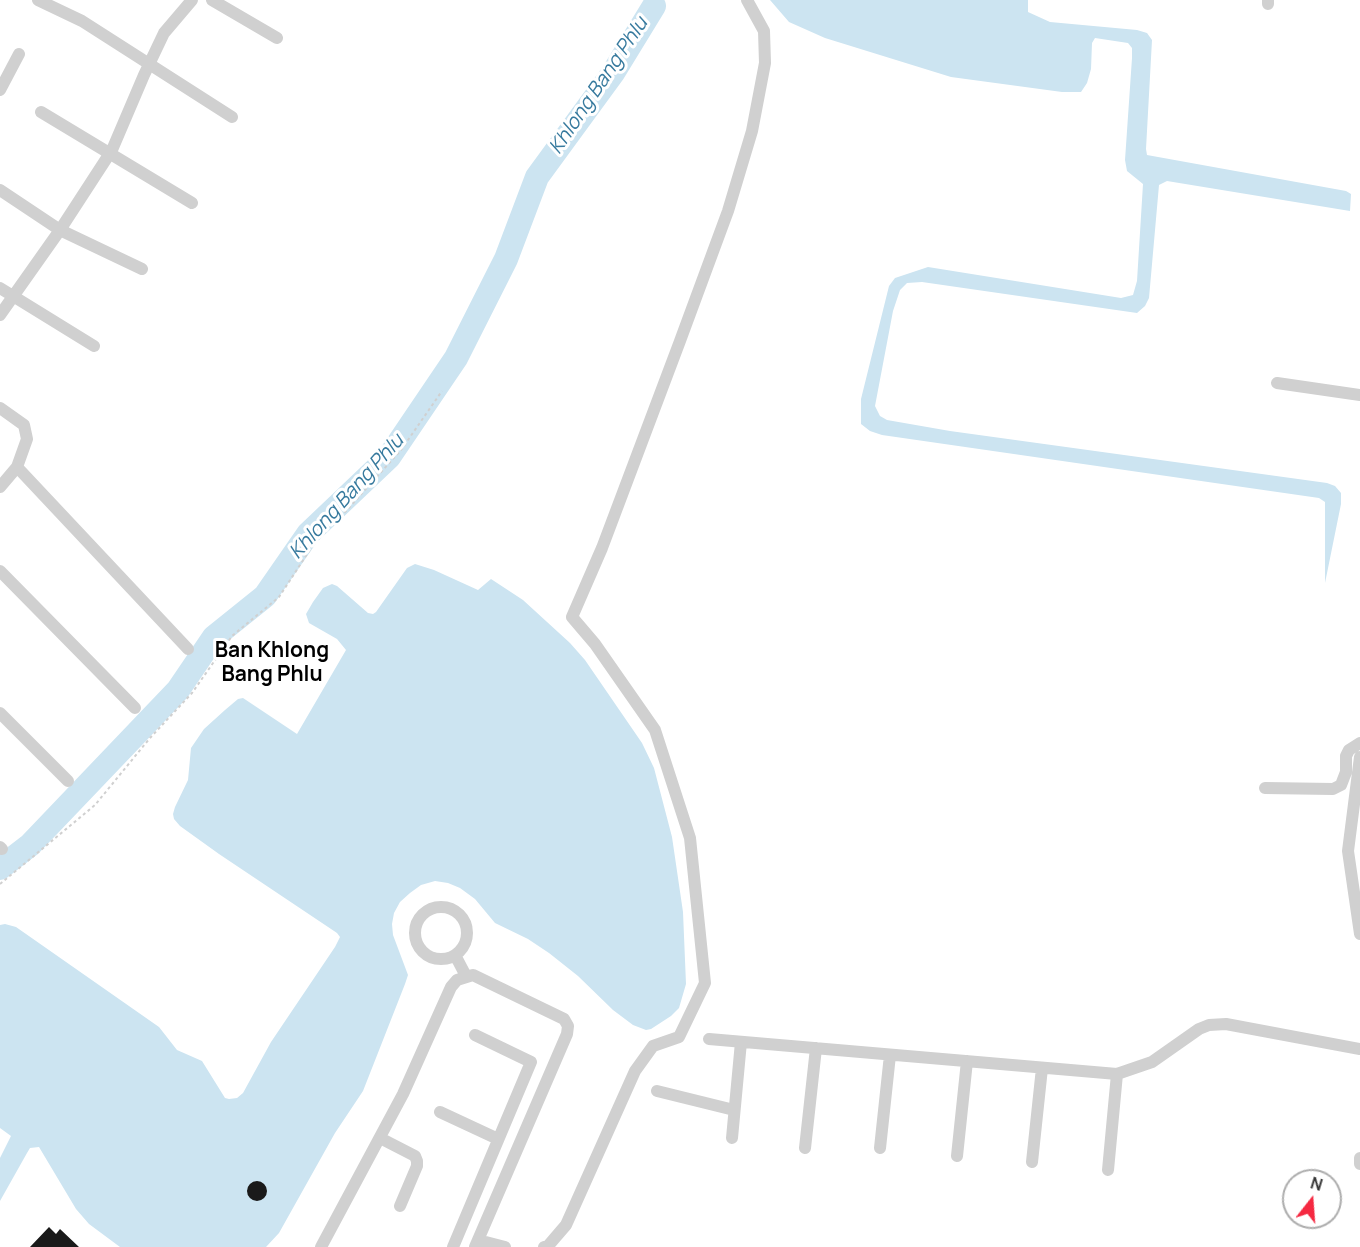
<!DOCTYPE html>
<style>
body{margin:0}
#map{position:relative;width:1360px;height:1247px;overflow:hidden;background:#fff;font-family:Manrope,sans-serif}
canvas{display:block}
.north{position:absolute;left:1282px;top:1169px;width:60px;height:60px;box-sizing:border-box;background:#fff;border:2px solid #adadad;border-radius:50%;rotate:17deg;font-size:16px;font-weight:700;line-height:24px;text-align:center;color:#333}
.north::after{content:'';display:block;margin:auto;width:21px;height:27px;background:#f52941;clip-path:polygon(50% 0,100% 100%,50% 72%,0 100%)}
</style>
<div id="map">
<canvas width="1360" height="1247"></canvas>
<div class="north">N</div>
</div>
<script>
const g = document.querySelector('canvas').getContext('2d');
g.lineJoin = 'round';
function paint(path, color) { g.fillStyle = color; g.fill(path, 'evenodd'); }
const toPath = rows => new Path2D(rows.map(r => 'M' + r).join(''));
function stroke(path, color, width, dash) { g.strokeStyle = color; g.lineWidth = width; g.lineCap = dash ? 'butt' : 'round'; g.setLineDash(dash || []); g.stroke(path); }
function label(font, color, halo, rows, align = 'center') {
  g.font = font + ' Manrope,sans-serif'; g.lineWidth = 6; g.setLineDash([]); g.textBaseline = 'middle'; g.strokeStyle = halo; g.fillStyle = color; for (const [text, x, y, turn = 0] of rows) {
    g.save(); g.translate(x, y); g.rotate((+turn || 0) * Math.PI / 180); g.textAlign = isNaN(turn) ? turn : align; if (halo) g.strokeText(text, 0, 0); g.fillText(text, 0, 0); g.restore();
  }
}
const water = toPath([
 [770,0,1028,0,1028,12,1050,22,1137,30,1147,33,1152,40,1146,149,1147,155,1346,191,1351,194,1350,211,1167,181,1159,185,1149,298,1145,306,1137,313,922,282,907,283,900,290,893,311,875,406,880,416,887,420,950,431,1327,483,1335,486,1341,493,1341,504,1325,583,1325,502,1319,498,882,435,870,431,861,424,861,399,889,286,895,278,928,267,1121,298,1133,295,1137,281,1143,184,1127,171,1125,160,1132,58,1132,48,1128,43,1095,38,1092,43,1091,69,1087,83,1081,92,1062,92,951,77,825,38,789,22],
 [415,564,434,570,478,590,491,579,523,600,570,643,585,660,642,743,654,768,672,837,683,912,686,984,679,1008,671,1016,651,1029,646,1030,633,1025,613,1010,578,976,549,953,528,939,495,923,475,899,460,888,448,883,435,881,421,885,410,893,400,902,394,913,392,924,393,935,408,975,405,984,363,1091,335,1133,279,1233,266,1247,120,1247,89,1224,76,1209,39,1147,30,1148,27,1153,0,1201,0,1158,11,1136,0,1128,0,925,5,924,16,927,159,1027,177,1050,202,1061,225,1098,229,1099,237,1098,243,1093,271,1042,335,947,340,937,337,933,219,854,180,826,174,819,173,814,175,807,188,780,191,748,204,729,225,710,238,699,243,698,297,734,346,650,337,639,309,623,306,614,313,602,323,588,332,584,337,586,368,613,373,614,376,612,407,568]
]);
const river = toPath([
 [0,868,30,845,178,690,214,637,265,596,308,534,389,457,456,358,506,259,537,177,613,73,654,6]
]);
const building = toPath([
 '247 1191a10 10 0 1 1 20 0a10 10 0 1 1-20 0Z',
 [49,1227,56,1234,60,1229,79,1247,30,1247]
]);
const path = toPath([
 [0,884,95,805,150,738,192,693,232,636,279,597,319,536,346,511,401,450,442,391]
]);
const minor = toPath([
 [38,0,82,21,232,117],
 [212,0,277,38],
 [1268,4,1268,0],
 [0,90,19,54],
 [41,112,192,203],
 [0,190,60,230,142,269],
 [0,288,94,346],
 [0,315,60,230,112,150,144,75,164,33,192,0],
 [1277,383,1360,395],
 [0,408,24,425,27,439,17,467,0,487],
 [17,467,188,649],
 [0,571,135,708],
 [0,713,68,781],
 [1360,757,1348,851,1360,934],
 [1265,788,1333,789,1341,785,1346,772,1346,756,1349,750,1360,743],
 [0,847,2,849],
 '415 933a26 26 0 1 1 52 0a26 26 0 1 1-52 0Z',
 [455,955,466,976],
 [709,1039,1117,1074,1152,1062,1199,1029,1209,1025,1226,1024,1360,1049],
 [657,1091,734,1110],
 [440,1112,498,1139],
 [380,1138,415,1156,417,1161,417,1166,400,1206],
 [732,1138,741,1042],
 [805,1148,816,1048],
 [880,1148,890,1055],
 [957,1156,967,1061],
 [1360,1158,1360,1164],
 [1032,1162,1042,1068],
 [1108,1170,1117,1074],
 [478,1240,505,1247],
 [321,1247,403,1094,451,987,457,980,473,975,564,1019,568,1026,567,1034,475,1247],
 [453,1247,531,1062,475,1035],
 [544,1247,548,1246,566,1225,635,1071,653,1046,679,1037,705,983,690,838,655,730,595,644,572,617,602,548,680,341,728,211,752,131,765,63,764,31,747,0]
]);
const waterNames = [
 ["Khlong Bang Phlu",599,86,-56],
 ["Khlong Bang Phlu",347,497,-48]
];
const quarterNames = [
 ["Ban Khlong",272,651],
 ["Bang Phlu",272,675]
];
paint(water, '#cce4f1');
stroke(river, '#cce4f1', 24);
paint(building, '#1a1a1a');
stroke(path, '#d0d0d0', 2, [3, 3]);
stroke(minor, '#d0d0d0', 12);
label('italic 20px', '#377a9e', '#fff', waterNames);
label('bold 21px', '#000', '#fff', quarterNames);
</script>
